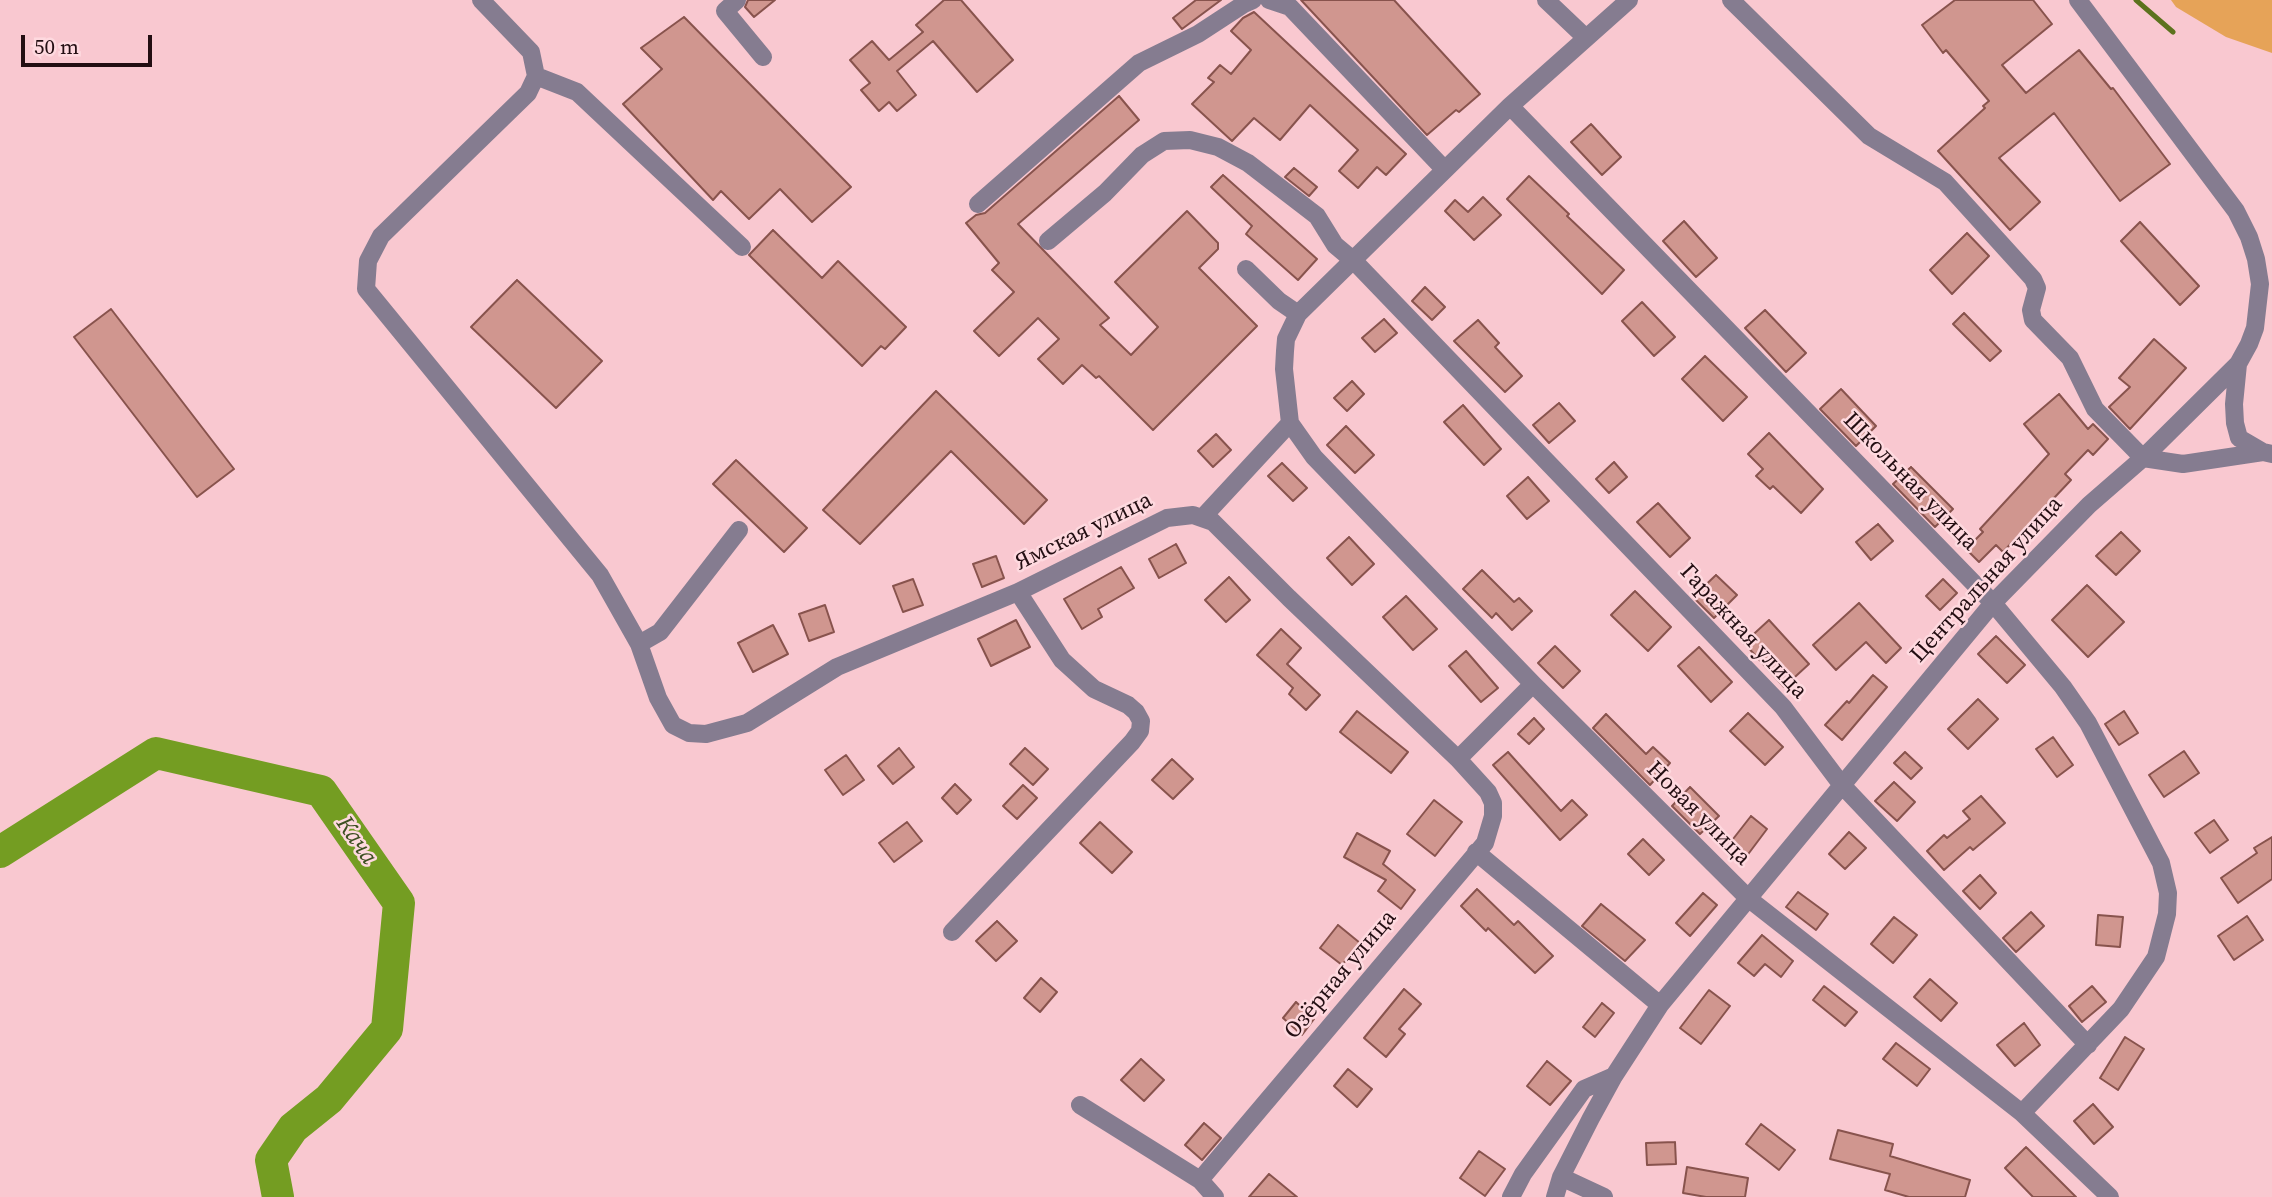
<!DOCTYPE html>
<meta charset="utf-8">
<style>
body{margin:0}
#map{position:relative;width:2272px;height:1197px;overflow:hidden;background:#f9c8d0;font-family:"Source Serif 4",serif}
canvas{display:block}
.scale{position:absolute;left:21px;top:35px;width:131px;height:32px;box-sizing:border-box;border:4px solid #230e12;border-top:0;padding-left:9px;font-size:21px;line-height:24px;white-space:nowrap;color:#230e12;-webkit-text-stroke:5px #fed9df;paint-order:stroke}
</style>
<div id="map">
<canvas width="2272" height="1197"></canvas>
<div class="scale">50 m</div>
</div>
<script>
const g = document.querySelector('canvas').getContext('2d');
g.lineJoin = 'round';
function paint(path, color) { g.fillStyle = color; g.fill(path, 'evenodd'); }
const toPath = rows => new Path2D(rows.map(r => 'M' + r).join(''));
function stroke(path, color, width, dash) { g.strokeStyle = color; g.lineWidth = width; g.lineCap = dash ? 'butt' : 'round'; g.setLineDash(dash || []); g.stroke(path); }
function label(font, color, halo, rows, align = 'center') {
  g.font = font + ' "Source Serif 4",serif'; g.lineWidth = 5; g.setLineDash([]); g.textBaseline = 'middle'; g.strokeStyle = halo; g.fillStyle = color; for (const [text, x, y, turn = 0] of rows) {
    g.save(); g.translate(x, y); g.rotate((+turn || 0) * Math.PI / 180); g.textAlign = isNaN(turn) ? turn : align; if (halo) g.strokeText(text, 0, 0); g.fillText(text, 0, 0); g.restore();
  }
}
const green = toPath([
 [2171,0,2272,0,2272,53,2226,37,2176,7]
]);
const stream = toPath([
 [2136,0,2173,32]
]);
const river = toPath([
 [0,852,156,753,321,791,399,903,387,1029,329,1099,293,1128,271,1160,278,1197]
]);
const building = toPath([
 [748,0,775,0,754,17,745,7,748,0],
 [944,0,961,0,1013,60,977,92,933,41,897,71,916,95,897,111,889,102,879,111,861,90,870,83,850,60,872,41,889,60,923,32,916,25,944,0],
 [1196,0,1221,0,1182,29,1173,18,1196,0],
 [1301,0,1394,0,1480,94,1459,112,1456,110,1427,135,1301,0],
 [1955,0,2033,0,2052,24,2002,65,2026,93,2079,50,2111,89,2113,88,2170,164,2120,201,2054,113,1999,158,2040,202,2010,230,1938,151,1985,108,1983,106,1989,101,1946,50,1943,53,1922,25,1955,0],
 [1254,12,1406,154,1386,175,1377,167,1358,188,1339,171,1358,150,1310,105,1280,140,1254,118,1232,141,1192,104,1214,82,1208,78,1220,65,1231,74,1251,50,1231,31,1243,18,1254,12],
 [684,17,851,187,812,222,780,189,749,219,721,191,713,200,623,104,662,69,641,48,684,17],
 [1119,96,1139,120,1018,224,1109,318,1100,325,1131,355,1158,327,1115,282,1187,211,1218,243,1218,249,1199,268,1257,326,1153,430,1099,376,1096,378,1082,365,1063,384,1038,359,1059,339,1038,318,999,356,974,331,1014,292,992,270,999,263,966,223,976,215,985,213,1119,96],
 [1591,124,1621,157,1602,175,1571,142,1591,124],
 [1294,168,1317,187,1309,196,1285,177,1294,168],
 [1223,175,1317,259,1298,280,1246,234,1252,226,1211,187,1223,175],
 [1529,176,1569,214,1567,216,1624,270,1602,294,1507,199,1529,176],
 [1483,197,1501,215,1474,240,1445,211,1455,200,1468,212,1483,197],
 [1684,221,1717,258,1696,277,1663,241,1684,221],
 [2140,222,2199,286,2180,305,2121,241,2140,222],
 [773,230,822,278,838,261,906,327,885,349,881,346,862,366,749,255,773,230],
 [1967,233,1989,256,1952,294,1930,270,1967,233],
 [517,280,602,361,556,408,471,327,517,280],
 [1425,287,1445,307,1432,320,1412,301,1425,287],
 [1642,302,1675,337,1654,356,1622,321,1642,302],
 [111,309,234,469,197,497,74,337,111,309],
 [1765,310,1806,353,1786,372,1745,328,1765,310],
 [1964,313,2001,351,1990,361,1953,324,1964,313],
 [1384,319,1397,333,1375,352,1362,338,1384,319],
 [1478,320,1499,343,1495,347,1522,376,1505,392,1454,341,1478,320],
 [2154,339,2186,368,2130,429,2109,407,2130,387,2119,378,2154,339],
 [1705,356,1747,397,1723,421,1682,379,1705,356],
 [1352,381,1364,394,1347,411,1334,398,1352,381],
 [1841,389,1876,426,1856,446,1820,409,1841,389],
 [936,391,1047,500,1024,524,951,451,860,544,823,510,936,391],
 [2059,394,2088,429,2093,424,2108,439,2093,455,2088,450,2065,474,2071,480,2003,552,1996,545,1979,562,1966,549,1983,532,1980,529,2049,454,2024,424,2059,394],
 [1559,403,1575,421,1549,443,1533,425,1559,403],
 [1463,405,1501,449,1484,465,1444,422,1463,405],
 [1346,426,1374,455,1355,473,1327,445,1346,426],
 [1769,433,1823,489,1801,513,1773,486,1770,489,1756,476,1763,469,1748,454,1769,433],
 [1216,434,1231,450,1213,467,1198,451,1216,434],
 [736,460,807,528,784,552,713,484,736,460],
 [1614,462,1627,477,1609,493,1596,479,1614,462],
 [1282,463,1307,488,1293,501,1268,476,1282,463],
 [1911,467,1953,509,1935,527,1893,484,1911,467],
 [1528,477,1549,501,1527,519,1507,496,1528,477],
 [1658,503,1690,538,1670,557,1637,522,1658,503],
 [1878,524,1893,541,1871,560,1856,542,1878,524],
 [2121,532,2140,551,2116,575,2096,556,2121,532],
 [1349,537,1374,564,1352,585,1327,558,1349,537],
 [1176,544,1186,563,1159,578,1149,559,1176,544],
 [996,556,1004,578,982,587,973,564,996,556],
 [1121,567,1134,588,1098,609,1102,617,1082,629,1064,599,1121,567],
 [1482,570,1514,602,1519,598,1532,611,1512,630,1496,613,1492,618,1463,589,1482,570],
 [1716,575,1737,595,1714,618,1693,597,1716,575],
 [1229,577,1250,600,1226,622,1205,600,1229,577],
 [913,579,923,605,903,612,893,586,913,579],
 [1943,579,1957,593,1940,610,1926,596,1943,579],
 [2087,585,2124,622,2088,657,2052,620,2087,585],
 [1635,591,1671,627,1648,651,1611,615,1635,591],
 [1406,596,1437,629,1413,650,1383,617,1406,596],
 [1859,603,1901,648,1886,663,1866,642,1836,670,1813,645,1859,603],
 [825,605,834,632,809,641,799,614,825,605],
 [1016,620,1030,647,991,666,978,639,1016,620],
 [1769,620,1809,664,1784,687,1744,643,1769,620],
 [773,625,788,654,753,672,738,643,773,625],
 [1281,629,1301,648,1287,664,1320,695,1306,710,1289,694,1293,688,1257,655,1281,629],
 [1996,636,2025,665,2007,683,1978,654,1996,636],
 [1555,646,1580,671,1563,688,1538,663,1555,646],
 [1699,647,1732,682,1711,702,1678,666,1699,647],
 [1466,651,1498,688,1481,702,1449,666,1466,651],
 [1873,675,1887,687,1842,740,1825,725,1847,701,1849,703,1873,675],
 [1978,699,1998,719,1968,749,1948,729,1978,699],
 [1357,711,1408,752,1391,773,1340,732,1357,711],
 [2124,711,2138,733,2119,745,2105,724,2124,711],
 [1748,713,1783,747,1765,765,1730,731,1748,713],
 [1606,714,1646,754,1653,747,1670,763,1650,785,1593,728,1606,714],
 [1534,718,1544,729,1529,744,1518,734,1534,718],
 [2053,737,2073,765,2057,777,2036,749,2053,737],
 [899,748,914,767,893,784,878,766,899,748],
 [1025,748,1048,769,1033,785,1010,764,1025,748],
 [2184,751,2199,773,2164,797,2149,775,2184,751],
 [1508,752,1561,811,1572,800,1587,815,1560,840,1493,765,1508,752],
 [1905,752,1922,768,1911,779,1894,763,1905,752],
 [846,755,864,780,843,795,825,770,846,755],
 [1172,759,1193,779,1173,799,1152,780,1172,759],
 [1894,782,1915,802,1897,821,1875,801,1894,782],
 [955,784,971,800,957,814,942,798,955,784],
 [1023,785,1037,798,1017,819,1003,806,1023,785],
 [1690,787,1719,816,1700,834,1672,806,1690,787],
 [1981,796,2005,823,1973,850,1970,847,1944,870,1927,851,1944,835,1947,838,1970,819,1963,811,1981,796],
 [1434,800,1462,822,1435,856,1407,834,1434,800],
 [1751,816,1767,829,1743,861,1726,848,1751,816],
 [2214,820,2228,840,2210,853,2195,833,2214,820],
 [907,822,922,841,894,862,879,843,907,822],
 [1100,822,1132,852,1112,873,1080,843,1100,822],
 [1849,832,1866,848,1845,869,1829,854,1849,832],
 [1357,833,1390,851,1383,864,1415,890,1401,909,1378,891,1386,880,1344,857,1357,833],
 [2272,837,2272,879,2238,903,2221,878,2257,853,2254,848,2272,837],
 [1643,839,1664,860,1649,875,1628,854,1643,839],
 [1980,875,1996,893,1980,909,1963,891,1980,875],
 [1477,889,1514,925,1518,921,1553,956,1535,973,1488,928,1486,931,1461,906,1477,889],
 [1798,892,1828,914,1816,930,1786,907,1798,892],
 [1703,893,1717,905,1690,936,1676,923,1703,893],
 [1601,904,1645,940,1625,961,1582,926,1601,904],
 [2031,912,2044,926,2016,952,2003,938,2031,912],
 [2098,915,2123,917,2120,947,2096,945,2098,915],
 [2247,916,2263,940,2234,960,2218,936,2247,916],
 [1894,917,1917,935,1893,963,1871,944,1894,917],
 [997,921,1017,941,996,961,976,941,997,921],
 [1338,925,1360,943,1342,965,1320,948,1338,925],
 [1762,935,1793,961,1781,977,1765,964,1754,976,1738,963,1762,935],
 [1041,978,1057,992,1040,1012,1024,998,1041,978],
 [1930,979,1957,1003,1941,1021,1914,997,1930,979],
 [1824,986,1857,1012,1845,1026,1813,1000,1824,986],
 [2092,986,2106,1002,2082,1022,2069,1006,2092,986],
 [1404,989,1421,1004,1399,1029,1405,1034,1386,1057,1364,1038,1404,989],
 [1709,990,1730,1006,1701,1044,1680,1028,1709,990],
 [1296,1002,1314,1019,1302,1035,1283,1018,1296,1002],
 [1602,1003,1614,1013,1595,1037,1583,1027,1602,1003],
 [2024,1023,2040,1045,2015,1066,1997,1045,2024,1023],
 [2125,1037,2144,1049,2118,1090,2100,1078,2125,1037],
 [1896,1043,1930,1069,1917,1086,1883,1059,1896,1043],
 [1141,1059,1164,1080,1144,1101,1121,1080,1141,1059],
 [1547,1061,1571,1081,1550,1105,1527,1086,1547,1061],
 [1348,1069,1372,1089,1357,1107,1334,1086,1348,1069],
 [2093,1104,2113,1127,2094,1144,2074,1121,2093,1104],
 [1204,1123,1221,1138,1202,1160,1185,1145,1204,1123],
 [1761,1124,1795,1150,1779,1170,1746,1144,1761,1124],
 [1838,1130,1893,1144,1890,1156,1970,1180,1965,1197,1909,1197,1885,1190,1890,1174,1830,1159,1838,1130],
 [1675,1142,1676,1164,1647,1165,1646,1143,1675,1142],
 [2026,1147,2076,1197,2033,1197,2005,1168,2026,1147],
 [1479,1151,1505,1169,1485,1196,1460,1178,1479,1151],
 [1687,1167,1748,1178,1745,1197,1706,1197,1683,1193,1687,1167],
 [1269,1174,1297,1197,1249,1197,1269,1174]
]);
const minor = toPath([
 [481,0,531,52,536,76,528,93,381,236,368,261,366,289,600,575,639,644,658,698,673,725,689,733,706,734,747,723,837,667,1018,592,1167,518,1193,515,1213,522,1289,598,1458,759,1488,792,1493,803,1493,816,1485,843,1200,1180],
 [737,0,725,11,763,57],
 [1269,0,1290,7,1444,169],
 [1546,0,1585,37],
 [1731,0,1869,136,1945,182,2033,279,2037,288,2031,310,2033,320,2070,358,2095,409,2143,458,2183,464,2263,452,2272,454],
 [536,76,577,92,742,247],
 [1510,106,1993,603,2063,687,2088,723,2161,863,2168,893,2167,914,2156,957,2121,1009,2022,1113],
 [978,204,1139,63,1198,34,1244,4,1253,0],
 [1048,241,1105,193,1142,155,1164,141,1190,140,1218,147,1248,163,1317,216,1335,245,1354,261,1783,707,1841,784,2088,1045],
 [1246,269,1279,301,1298,314],
 [2238,364,2234,404,2235,423,2239,438,2263,452],
 [1290,423,1314,457,1533,684,1749,899,2022,1113,2110,1197],
 [1203,517,1290,423,1284,369,1285,351,1286,339,1298,314,1510,106,1629,0],
 [639,644,660,632,739,530],
 [1458,759,1533,684],
 [1476,852,1660,1005],
 [952,932,1132,742,1140,731,1141,721,1136,712,1128,705,1094,689,1062,660,1018,592],
 [1080,1105,1200,1180,1215,1197],
 [1561,1177,1604,1197],
 [1511,1197,1523,1174,1584,1089,1614,1076],
 [1555,1197,1561,1177,1591,1118,1614,1076,1660,1005,1993,603,2089,505,2143,458,2238,364,2249,344,2255,328,2260,284,2256,259,2249,237,2236,211,2078,0]
]);
const streetNames = [
 ["Школьная улица",1910,482,46],
 ["Ямская улица",1084,532,-26],
 ["Центральная улица",1987,580,-48],
 ["Гаражная улица",1743,632,47],
 ["Новая улица",1698,814,45],
 ["Озёрная улица",1341,975,-50]
];
const waterNames = [
 ["Кача",356,841,55]
];
paint(green, '#e6a358');
stroke(stream, '#5c721d', 5);
stroke(river, '#749d22', 32);
paint(building, '#d0968f');
stroke(building, '#88534d', 2);
stroke(minor, '#857c90', 18);
label('23px', '#230e12', '#fed9df', streetNames);
label('italic 24px', '#3d4f21', '#fed9df', waterNames);
</script>
